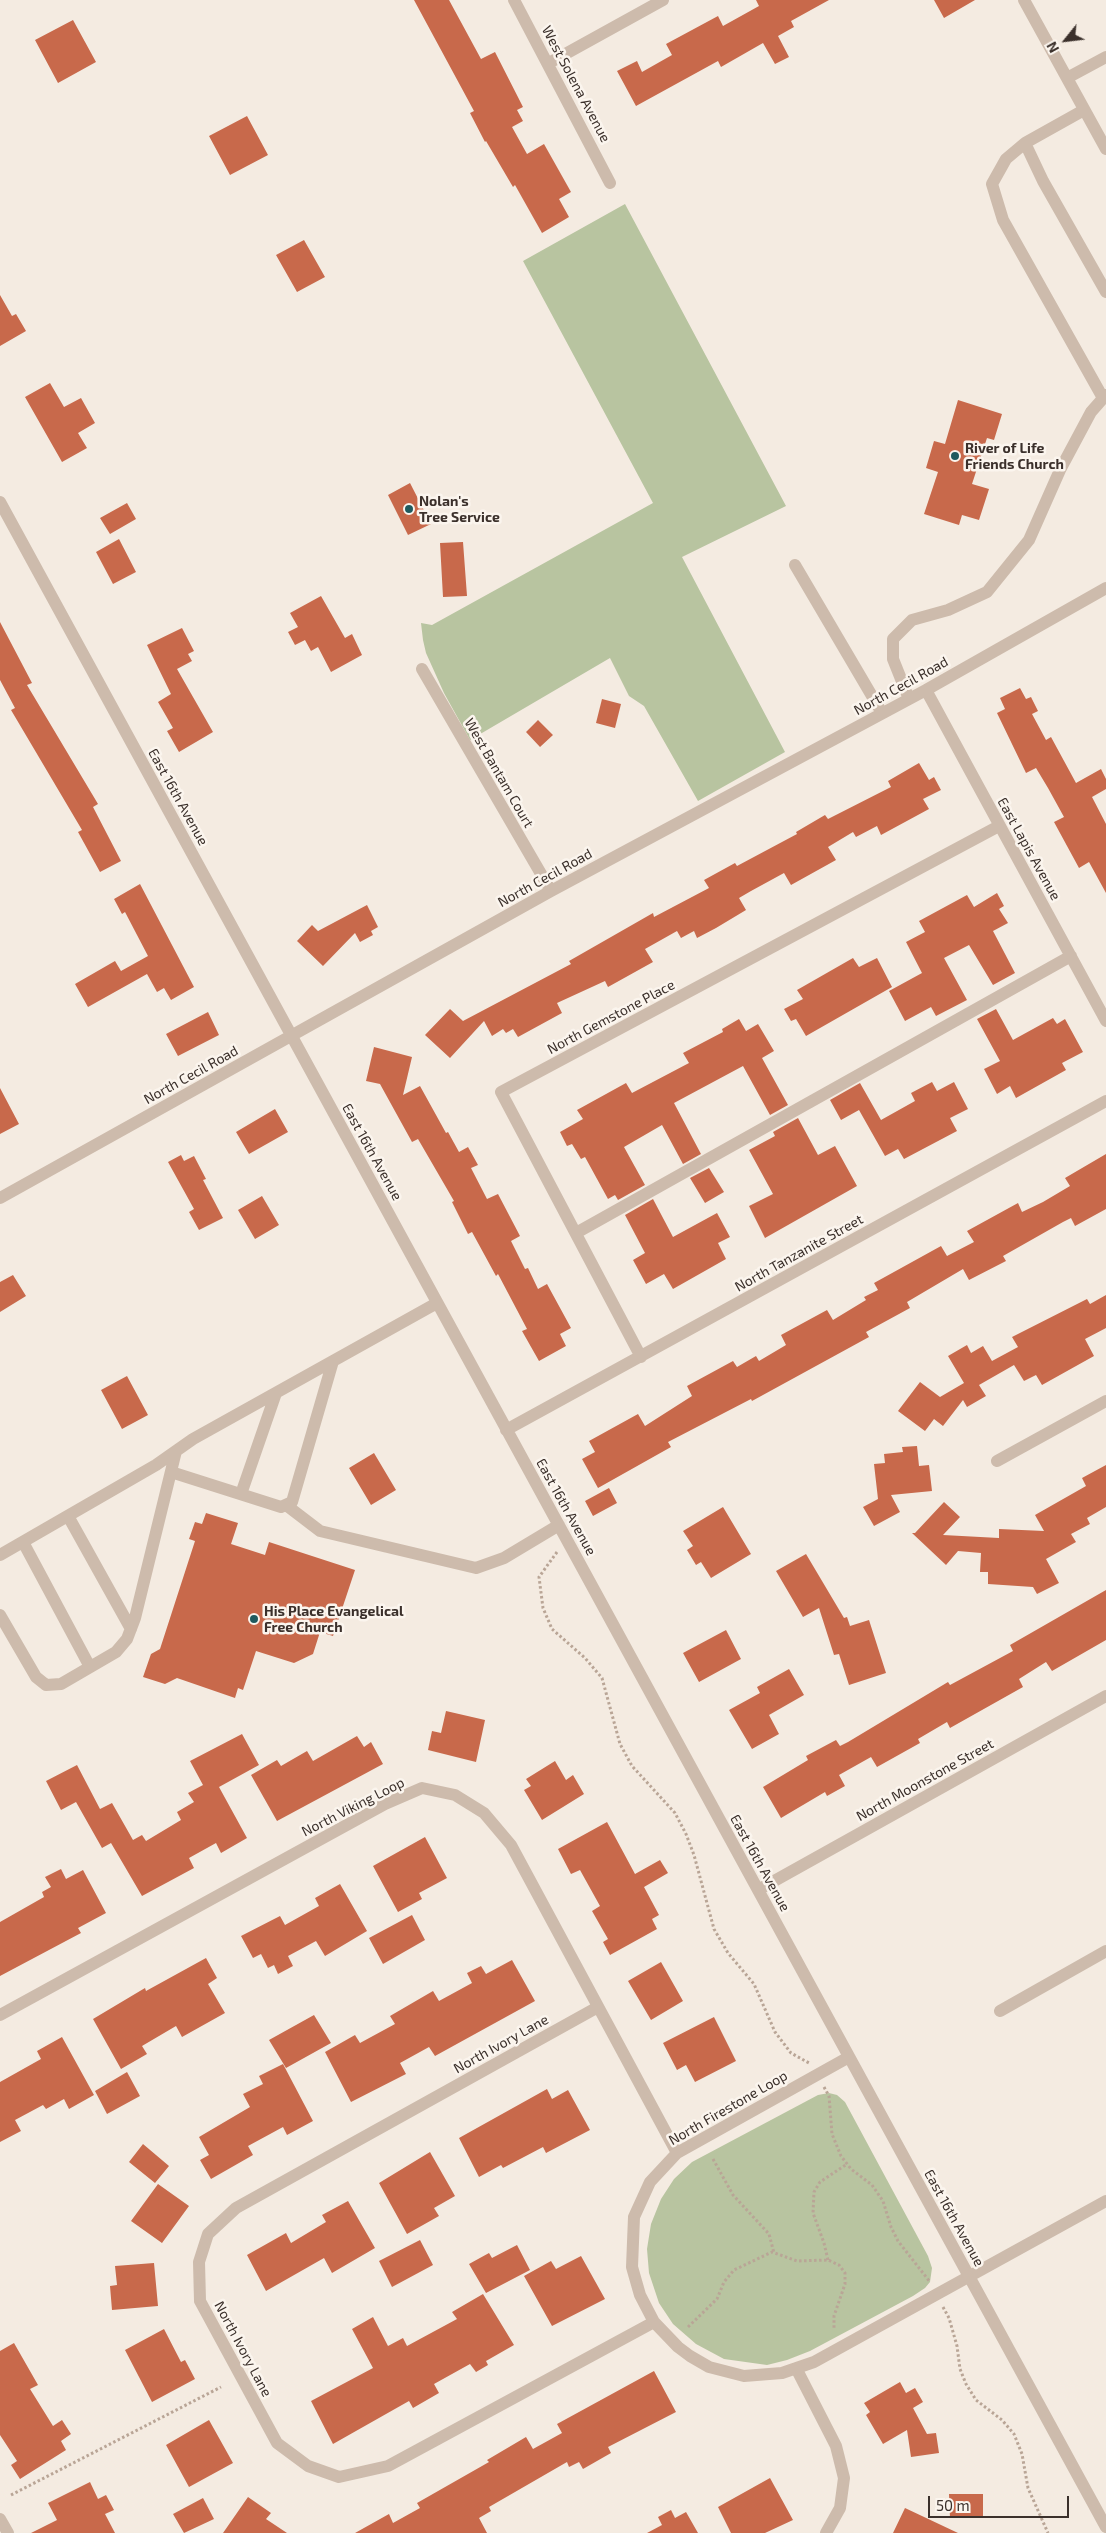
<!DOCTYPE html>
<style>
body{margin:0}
#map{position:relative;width:1106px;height:2533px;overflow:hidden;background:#f4ebe1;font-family:"Exo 2",sans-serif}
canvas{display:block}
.north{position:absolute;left:1041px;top:15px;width:50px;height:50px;-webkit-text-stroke:4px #fbf5ee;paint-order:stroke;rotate:241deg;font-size:14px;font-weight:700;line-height:20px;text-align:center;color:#3b302b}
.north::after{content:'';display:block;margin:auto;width:18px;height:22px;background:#3b302b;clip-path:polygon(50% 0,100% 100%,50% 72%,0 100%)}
.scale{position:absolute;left:928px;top:2496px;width:141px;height:22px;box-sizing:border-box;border:2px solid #3b302b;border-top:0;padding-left:6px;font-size:15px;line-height:18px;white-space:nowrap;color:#3b302b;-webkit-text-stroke:4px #fbf5ee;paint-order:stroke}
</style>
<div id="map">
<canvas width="1106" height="2533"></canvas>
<div class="north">N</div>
<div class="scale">50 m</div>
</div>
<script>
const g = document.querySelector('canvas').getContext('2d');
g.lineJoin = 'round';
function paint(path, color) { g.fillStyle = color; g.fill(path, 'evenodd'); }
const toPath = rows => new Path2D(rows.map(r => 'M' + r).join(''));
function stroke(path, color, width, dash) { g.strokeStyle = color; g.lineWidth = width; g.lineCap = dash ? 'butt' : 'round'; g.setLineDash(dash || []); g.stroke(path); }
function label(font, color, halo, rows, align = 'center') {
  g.font = font + ' "Exo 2",sans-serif'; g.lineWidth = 5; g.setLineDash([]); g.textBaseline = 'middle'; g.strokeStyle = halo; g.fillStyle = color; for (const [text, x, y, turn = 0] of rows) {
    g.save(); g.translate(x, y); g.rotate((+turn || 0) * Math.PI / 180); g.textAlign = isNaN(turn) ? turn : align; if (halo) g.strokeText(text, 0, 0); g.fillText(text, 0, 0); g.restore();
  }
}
const green = toPath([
 [625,204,786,506,682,557,785,752,698,801,644,706,629,696,610,658,470,740,444,693,426,653,423,640,421,623,432,625,653,503,523,261],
 [829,2093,837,2095,845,2102,928,2256,932,2268,930,2282,925,2288,913,2296,810,2351,787,2360,767,2365,724,2359,696,2344,673,2324,659,2303,649,2273,647,2249,651,2224,661,2199,674,2179,692,2162,818,2095]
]);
const building = toPath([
 [414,0,449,0,481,59,495,52,523,107,517,110,523,121,512,127,527,154,544,144,571,192,559,199,569,217,542,233,515,185,513,187,486,141,485,142,470,113,474,111],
 [756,0,829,0,791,21,794,27,778,36,789,57,775,64,763,43,721,67,718,61,636,106,617,71,637,61,642,72,672,55,666,44,718,16,723,26,759,6],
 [934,0,975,0,944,18],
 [73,20,96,62,58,83,35,40],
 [247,116,268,155,230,175,209,136],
 [304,240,325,277,297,292,276,255],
 [0,295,12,316,16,314,26,331,0,346],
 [50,383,64,407,81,398,95,423,78,433,87,448,62,462,25,397],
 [958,400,1002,414,994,440,987,438,972,484,989,489,979,520,962,515,959,525,924,514,938,472,926,468,934,441,945,444],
 [410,483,431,524,408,535,388,495],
 [127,503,136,519,110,534,100,518],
 [119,539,136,572,113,584,96,552],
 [463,542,467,596,443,597,440,543],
 [321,596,345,638,352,634,362,655,331,672,318,647,311,651,305,640,295,645,288,632,298,627,290,613],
 [0,622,32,683,27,685,98,804,93,807,121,861,100,872,78,832,82,830,11,710,15,708,0,680],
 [182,628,194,651,188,654,192,661,177,669,213,732,179,752,167,731,173,728,158,702,171,694,147,645],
 [1020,688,1026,699,1031,697,1038,711,1032,714,1046,740,1051,737,1076,783,1101,769,1106,779,1106,789,1092,797,1106,824,1106,893,1089,862,1079,868,1054,822,1064,817,1048,788,1036,768,1026,773,997,713,1005,709,1000,698],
 [602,699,621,704,615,728,596,723],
 [538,720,553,735,540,747,526,732],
 [919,763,929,780,934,777,941,790,923,799,929,809,881,835,877,826,856,837,853,832,828,847,836,860,791,885,784,873,751,891,739,898,746,910,716,928,697,938,694,931,681,938,677,931,645,949,653,962,608,987,605,981,557,1003,562,1013,518,1037,513,1029,506,1033,503,1029,492,1036,484,1021,450,1058,425,1035,450,1009,463,1021,571,964,569,961,653,913,654,917,709,888,704,880,735,863,737,866,797,834,796,832,825,815,828,819,891,787,888,781],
 [140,884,194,987,171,1000,164,988,157,992,147,974,88,1007,75,984,115,961,121,971,148,956,125,912,122,914,114,899],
 [997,893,1004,906,999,909,1008,923,993,931,1015,973,993,985,969,945,944,958,967,1000,936,1016,931,1007,905,1021,889,991,922,973,906,942,925,932,919,921,967,895,974,907],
 [367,905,378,927,371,931,373,935,360,942,355,933,323,966,297,941,312,925,318,931],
 [853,958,859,967,877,958,892,987,806,1036,796,1019,791,1021,784,1009,803,999,797,990],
 [996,1009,1013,1040,1053,1018,1057,1024,1065,1019,1083,1052,1062,1063,1066,1070,1016,1098,1010,1086,997,1094,984,1069,1000,1061,977,1019],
 [208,1012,219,1035,178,1056,166,1034],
 [739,1019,746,1031,758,1024,774,1051,762,1058,788,1105,770,1115,743,1066,674,1103,701,1154,683,1164,662,1125,624,1147,645,1185,618,1200,615,1195,608,1199,585,1157,581,1159,572,1144,567,1146,560,1132,583,1119,577,1110,626,1083,632,1093,689,1063,683,1053,723,1032,722,1029],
 [374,1047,412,1057,403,1095,420,1086,446,1133,448,1132,459,1152,468,1147,478,1165,471,1168,487,1199,498,1194,520,1236,511,1241,525,1269,528,1268,538,1289,547,1284,571,1328,560,1334,566,1346,539,1361,522,1331,527,1329,498,1274,496,1276,472,1232,468,1234,452,1202,454,1201,418,1139,412,1142,380,1084,366,1081],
 [932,1082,937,1091,954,1082,968,1109,950,1118,957,1131,904,1159,898,1149,885,1156,859,1110,841,1120,830,1100,860,1083,881,1120,915,1101,911,1093],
 [0,1088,19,1124,0,1134],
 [275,1109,288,1132,249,1154,236,1132],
 [798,1118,818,1155,835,1146,857,1186,765,1238,749,1206,773,1194,749,1150,775,1136,773,1132],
 [1106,1154,1106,1209,1075,1226,1071,1218,1063,1222,1003,1256,1006,1261,969,1280,963,1269,907,1302,910,1308,866,1332,869,1337,752,1401,751,1399,668,1442,671,1447,598,1488,582,1459,595,1452,589,1441,638,1414,645,1426,692,1396,687,1386,733,1361,737,1367,756,1356,759,1361,786,1345,781,1335,827,1310,833,1320,866,1300,864,1297,878,1290,874,1283,941,1246,947,1256,974,1242,967,1231,1018,1203,1022,1212,1043,1202,1070,1186,1065,1178],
 [181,1155,184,1161,194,1156,206,1179,203,1180,223,1218,199,1230,189,1212,194,1209,168,1162],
 [709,1168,724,1192,705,1203,690,1178],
 [262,1196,279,1225,255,1239,238,1210],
 [653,1199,673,1237,717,1213,730,1237,718,1243,726,1259,673,1289,664,1274,646,1284,633,1260,645,1253,625,1215],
 [13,1275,26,1296,0,1312,0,1282],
 [1106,1295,1106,1328,1085,1339,1094,1356,1042,1385,1036,1375,1024,1381,1014,1365,979,1385,986,1396,967,1407,963,1400,943,1426,934,1419,925,1431,898,1411,920,1382,940,1397,964,1383,948,1356,967,1345,971,1353,983,1346,992,1361,1018,1347,1012,1337,1087,1299,1090,1304],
 [127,1376,148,1415,122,1429,101,1390],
 [917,1446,919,1466,929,1465,932,1491,891,1495,900,1512,874,1526,863,1507,878,1499,874,1464,885,1463,884,1454,903,1452,902,1447],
 [374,1453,396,1490,371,1505,349,1468],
 [1106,1465,1106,1507,1087,1518,1090,1524,1071,1534,1076,1542,1046,1559,1059,1583,1037,1594,1033,1587,988,1584,988,1572,980,1572,981,1553,958,1551,946,1565,912,1533,915,1533,944,1502,960,1517,943,1535,999,1538,999,1529,1044,1531,1035,1515,1086,1486,1082,1478],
 [609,1488,617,1503,593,1516,585,1501],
 [723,1507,751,1554,711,1578,701,1562,696,1565,687,1550,693,1546,683,1531],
 [206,1513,238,1523,231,1544,265,1555,269,1542,355,1570,333,1636,320,1632,313,1654,294,1663,256,1651,243,1690,238,1688,235,1698,177,1678,165,1684,143,1677,151,1654,160,1649,195,1541,189,1539,195,1522,202,1524],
 [806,1554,844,1618,847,1617,850,1626,869,1620,886,1673,849,1685,839,1654,834,1655,819,1608,803,1617,776,1571],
 [1106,1590,1106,1640,1052,1671,1046,1662,1019,1679,1023,1687,950,1728,947,1722,918,1739,920,1743,877,1767,871,1757,839,1775,845,1786,827,1796,825,1792,781,1818,763,1787,808,1760,806,1756,836,1740,840,1746,848,1742,948,1682,950,1685,1013,1651,1010,1645],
 [726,1630,741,1659,699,1682,683,1653],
 [789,1669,804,1695,769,1715,779,1734,752,1749,729,1710,760,1693,757,1687],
 [446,1711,485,1720,476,1762,428,1750,432,1731,441,1733],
 [242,1734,259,1765,219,1787,247,1838,221,1853,216,1843,189,1858,194,1868,142,1896,111,1843,102,1848,76,1802,61,1810,46,1781,77,1765,100,1809,112,1803,133,1840,142,1835,146,1841,181,1820,177,1812,194,1802,188,1793,203,1785,190,1761],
 [357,1736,364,1747,371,1742,383,1764,277,1821,251,1775,277,1760,281,1766,307,1751,313,1761],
 [555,1761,566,1780,573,1775,584,1794,542,1820,524,1790,531,1786,526,1779],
 [607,1822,635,1874,660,1860,668,1873,644,1887,659,1915,652,1919,657,1929,610,1955,603,1942,608,1939,592,1911,600,1906,580,1870,571,1874,558,1849],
 [425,1837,447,1878,419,1893,422,1899,398,1912,373,1866],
 [61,1869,66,1879,83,1870,106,1913,78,1928,81,1933,0,1976,0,1922,44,1897,42,1892,51,1887,45,1877],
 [340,1884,367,1931,325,1956,316,1941,288,1956,293,1966,278,1974,274,1965,268,1968,261,1954,253,1958,241,1936,280,1916,285,1925,319,1906,315,1898],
 [412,1915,425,1940,383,1964,369,1938],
 [206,1958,217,1978,208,1984,225,2013,182,2037,176,2026,142,2046,147,2054,121,2069,93,2019,145,1988,146,1991],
 [512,1960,535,2001,435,2056,429,2047,400,2063,406,2074,351,2102,325,2052,355,2035,360,2043,395,2024,390,2016,433,1991,439,2001,472,1983,467,1973,481,1966,486,1974],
 [661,1962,683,2001,651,2020,628,1981],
 [314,2015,331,2043,286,2068,269,2040],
 [714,2017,736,2061,695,2082,686,2065,677,2070,663,2043],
 [62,2037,94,2095,69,2109,64,2099,46,2109,43,2105,15,2120,21,2131,0,2142,0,2082,41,2059,37,2051],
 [283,2064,313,2121,287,2135,283,2127,248,2146,253,2155,211,2179,200,2160,209,2155,199,2137,250,2107,243,2094,263,2084,259,2076],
 [127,2072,140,2096,107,2114,95,2091],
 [547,2089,552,2099,568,2090,590,2130,546,2153,543,2147,503,2168,501,2165,479,2177,459,2138],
 [143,2144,169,2166,155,2183,129,2162],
 [430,2152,455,2196,434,2208,439,2216,407,2234,379,2183],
 [158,2184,189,2206,162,2243,131,2221],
 [348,2201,375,2248,332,2273,324,2258,266,2291,247,2255,286,2233,291,2243,326,2222,322,2215],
 [420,2240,433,2265,392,2287,379,2261],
 [517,2245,530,2270,486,2293,469,2264,489,2253,492,2258],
 [581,2256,605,2299,552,2326,524,2276,551,2261,556,2269],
 [154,2263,158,2306,112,2310,110,2286,117,2285,115,2266],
 [483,2294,514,2345,486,2361,488,2365,476,2372,470,2364,434,2384,439,2393,413,2408,409,2401,333,2444,311,2401,373,2368,352,2329,373,2317,388,2346,403,2338,407,2346,457,2319,452,2312],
 [164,2329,181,2362,185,2360,195,2379,152,2402,125,2350],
 [14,2343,38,2385,30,2389,53,2426,62,2420,71,2434,61,2441,66,2450,20,2479,11,2465,17,2461,0,2435,0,2351],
 [654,2371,676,2412,608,2447,611,2453,583,2469,579,2462,569,2467,567,2462,489,2507,491,2511,479,2518,487,2533,355,2533,389,2514,393,2523,420,2508,417,2503,489,2462,487,2460,526,2437,533,2449,562,2433,557,2424],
 [900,2382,906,2393,915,2388,923,2402,913,2408,927,2434,936,2433,939,2453,911,2457,907,2430,883,2444,866,2415,870,2412,864,2403],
 [209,2420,233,2463,189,2487,166,2445],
 [770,2478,793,2520,765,2533,731,2533,718,2507],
 [90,2482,98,2499,106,2495,114,2510,105,2514,115,2533,31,2533,57,2520,48,2503],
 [949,2494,983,2494,983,2518,950,2518],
 [248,2497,271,2513,266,2519,287,2533,223,2533],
 [203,2498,214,2519,184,2533,173,2514],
 [905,2508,958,2533,893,2533],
 [671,2510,675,2518,686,2512,698,2533,647,2533,662,2525,658,2517]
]);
const path = toPath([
 [557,1552,539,1577,543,1608,552,1629,585,1658,602,1678,620,1744,632,1766,675,1813,686,1834,694,1855,714,1929,728,1953,754,1984,775,2032,791,2053,809,2063],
 [824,2087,829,2096,832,2134,841,2156,851,2169,872,2185,883,2201,891,2227,898,2241,930,2282],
 [713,2159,733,2195,769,2234,774,2253],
 [828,2260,824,2243,813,2213,814,2192,820,2182,847,2164],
 [943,2307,949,2318,957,2346,960,2369,966,2384,976,2400,1002,2420,1014,2434,1022,2454,1028,2488,1048,2533],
 [688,2327,717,2299,724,2282,734,2270,772,2252,797,2261,828,2260,839,2265,845,2273,845,2284,834,2316,834,2328],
 [11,2495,221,2387]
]);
const minor = toPath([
 [514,0,610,183],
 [1024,0,1106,149],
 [549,63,663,0],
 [1067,78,1106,57],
 [1084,110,1025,143,1043,181,1106,292],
 [1025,143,1006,159,992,184,1003,220,1103,398],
 [0,502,1106,2527],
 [795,565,882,713],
 [422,669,551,891],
 [926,690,1106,1021],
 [909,699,893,659,893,639,912,620,948,610,987,592,1029,540,1060,470,1091,412,1106,395],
 [0,1198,551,891,926,690,1106,588],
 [576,1233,1071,956],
 [641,1357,501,1092,999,826],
 [506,1430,1106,1101],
 [997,1461,1106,1401],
 [171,1472,281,1507,292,1502,333,1361],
 [241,1494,276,1393],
 [286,1505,320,1531,476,1568,504,1558,559,1525],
 [68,1516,131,1629],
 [23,1542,90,1667],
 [0,1555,156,1465,193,1439,437,1303],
 [0,1615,36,1677,46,1685,61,1684,116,1652,127,1639,135,1618,176,1451],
 [758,1890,1106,1696],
 [598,2007,236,2208,208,2234,199,2262,200,2301,277,2443,308,2466,339,2477,388,2466,654,2322],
 [1000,2011,1106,1951],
 [0,2015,385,1804,422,1788,455,1795,484,1813,511,1845,677,2153],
 [849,2057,677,2153,650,2182,634,2217,632,2267,640,2295,654,2322,678,2347,690,2356,709,2367,744,2376,782,2373,814,2362,1106,2201],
 [796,2368,836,2446,844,2478,840,2508,826,2533],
 [0,2519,8,2533]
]);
const markers = [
 [955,456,5,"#1f5a5e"],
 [409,509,5,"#1f5a5e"],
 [254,1619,5,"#1f5a5e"]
];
const streetNames = [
 ["West Solena Avenue",576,84,62],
 ["North Cecil Road",901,686,-29],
 ["West Bantam Court",499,773,60],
 ["East 16th Avenue",178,797,61],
 ["East Lapis Avenue",1029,849,61],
 ["North Cecil Road",545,878,-29],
 ["North Gemstone Place",611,1017,-28],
 ["North Cecil Road",191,1075,-29],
 ["East 16th Avenue",372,1152,61],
 ["North Tanzanite Street",799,1253,-29],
 ["East 16th Avenue",566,1507,61],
 ["North Moonstone Street",925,1780,-29],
 ["North Viking Loop",353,1807,-27],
 ["East 16th Avenue",760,1863,61],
 ["North Ivory Lane",501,2044,-29],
 ["North Firestone Loop",728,2108,-30],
 ["East 16th Avenue",954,2218,61],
 ["North Ivory Lane",243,2349,62]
];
const poiNames = [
 ["River of Life",965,448],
 ["Friends Church",965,464],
 ["Nolan's",419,501],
 ["Tree Service",419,517],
 ["His Place Evangelical",264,1611],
 ["Free Church",264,1627]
];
paint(green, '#b8c4a0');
paint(building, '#c8694b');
stroke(path, '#b9a596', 3, [2.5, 2.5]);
stroke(minor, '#cdbbac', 12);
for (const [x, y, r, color] of markers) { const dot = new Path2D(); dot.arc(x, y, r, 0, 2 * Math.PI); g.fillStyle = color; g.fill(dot); stroke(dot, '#fbf5ee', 2); }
label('14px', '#3b302b', '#fbf5ee', streetNames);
label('bold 14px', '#3b302b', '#fbf5ee', poiNames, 'left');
</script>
